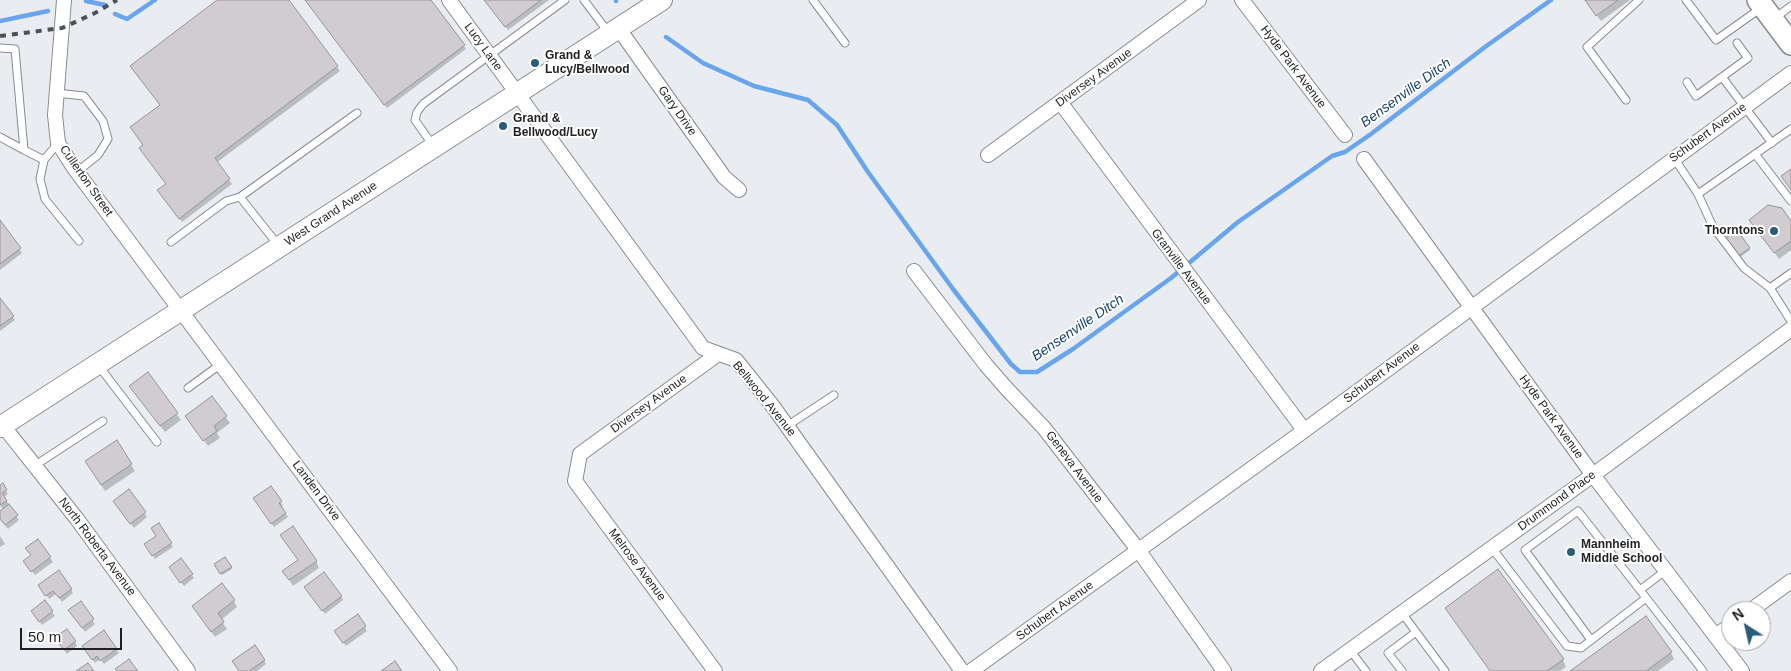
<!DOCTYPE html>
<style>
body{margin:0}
#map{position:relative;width:1791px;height:671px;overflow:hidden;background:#e9edf1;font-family:Helvetica,sans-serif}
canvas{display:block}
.north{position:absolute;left:1721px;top:601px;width:50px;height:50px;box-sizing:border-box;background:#fff;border:1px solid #a5a6a6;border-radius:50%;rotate:325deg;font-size:14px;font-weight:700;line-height:20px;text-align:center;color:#1f2021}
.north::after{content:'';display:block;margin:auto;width:18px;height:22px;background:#2a5d7a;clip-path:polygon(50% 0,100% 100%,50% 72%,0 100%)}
.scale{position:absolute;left:20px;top:628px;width:102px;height:22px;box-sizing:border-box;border:2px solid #1f2021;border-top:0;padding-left:6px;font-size:15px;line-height:18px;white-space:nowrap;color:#1f2021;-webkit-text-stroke:4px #fff;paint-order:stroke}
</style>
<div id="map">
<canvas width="1791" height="671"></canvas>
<div class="north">N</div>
<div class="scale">50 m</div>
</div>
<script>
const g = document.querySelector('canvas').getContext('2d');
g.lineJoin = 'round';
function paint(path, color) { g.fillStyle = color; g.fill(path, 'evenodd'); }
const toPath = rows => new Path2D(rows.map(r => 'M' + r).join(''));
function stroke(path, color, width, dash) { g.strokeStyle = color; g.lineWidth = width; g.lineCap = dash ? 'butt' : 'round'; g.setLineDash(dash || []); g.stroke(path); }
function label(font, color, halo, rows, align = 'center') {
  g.font = font + ' Helvetica,sans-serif'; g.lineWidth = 4; g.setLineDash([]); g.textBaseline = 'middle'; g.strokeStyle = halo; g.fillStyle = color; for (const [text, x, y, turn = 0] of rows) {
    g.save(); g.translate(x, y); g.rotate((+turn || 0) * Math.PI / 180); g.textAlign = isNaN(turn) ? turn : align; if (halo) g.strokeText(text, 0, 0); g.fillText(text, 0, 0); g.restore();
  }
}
const shadow = toPath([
 [219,0,288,0,340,71,216,163,232,184,182,222,161,195,167,185,144,145],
 [306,0,429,0,466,49,387,108],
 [485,0,549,0,508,30],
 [1585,0,1630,0,1601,21],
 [0,222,22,253,0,270],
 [1791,223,1791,250,1779,259,1755,226],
 [1737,231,1750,250,1739,258],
 [0,300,15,320,0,331],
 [148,374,181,420,165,432,130,386],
 [212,398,230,423,217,433,220,438,208,446,190,422],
 [116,442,135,471,105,491,90,468],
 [2,485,8,494,4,497,19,520,8,529,0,519,0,512,3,510,0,505,0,486],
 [129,491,147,517,134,528,117,506],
 [281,502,283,506,281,507,288,517,274,527,257,503],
 [158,525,173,547,155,559,146,544,157,536],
 [0,536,5,544,0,547],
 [38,541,53,562,35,575,27,565],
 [225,558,232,569,222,575,215,565],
 [316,561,319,568,293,586,288,578],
 [1497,570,1563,660,1566,667,1560,671,1491,671],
 [173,572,191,574,194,578,184,586],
 [71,589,73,593,62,602,56,594,49,599,42,590],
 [308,591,341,596,343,600,325,614],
 [234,601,237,607,221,620,227,629,215,637,197,612],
 [45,602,55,616,42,625,35,615],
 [80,603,95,624,85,632,72,614],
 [365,627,367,631,346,646,338,635],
 [58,642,75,642,77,646,67,654],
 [116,649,119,653,104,664,100,659,95,663,86,651],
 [1671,653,1674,659,1658,671,1572,671],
 [264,660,266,664,257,671,240,671]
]);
const stream = toPath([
 [616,0,616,1],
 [86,1,105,5],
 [115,14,127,19,155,0],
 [0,21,48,11],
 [666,37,703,63,754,86,808,100,837,125,868,172,953,289,1011,364,1020,372,1037,372,1073,349,1171,278,1238,222,1332,156,1345,152,1371,134,1485,47,1551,0]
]);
const building = toPath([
 [217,0,289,0,338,66,215,158,230,179,179,219,157,190,166,184,139,148,143,145,130,127,160,105,130,66,217,0],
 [305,0,431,0,465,45,384,105,305,0],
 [484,0,541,0,505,27,484,0],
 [1585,0,1618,0,1596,16,1585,0],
 [1791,169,1791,190,1781,176,1791,169],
 [1768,205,1782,208,1791,221,1791,241,1774,253,1749,220,1768,205],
 [0,220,21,248,0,264,0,220],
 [1737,230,1750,248,1737,257,1724,239,1737,230],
 [0,298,14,316,0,326,0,298],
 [148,372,178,413,160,426,129,386,148,372],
 [212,396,227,416,214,426,217,431,203,441,185,416,212,396],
 [117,440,132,464,101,485,85,461,117,440],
 [3,483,7,490,2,493,7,501,0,505,0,485,3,483],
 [271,486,282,501,279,503,286,513,271,524,253,498,271,486],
 [129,489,146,512,130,524,113,501,129,489],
 [9,504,18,515,5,525,0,519,0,511,9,504],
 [159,523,172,543,152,556,144,544,156,536,151,528,159,523],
 [293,526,317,561,289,580,282,571,298,560,280,535,293,526],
 [38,539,51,557,31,572,23,561,31,555,25,548,38,539],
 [225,557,232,567,220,574,214,564,225,557],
 [181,558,193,574,180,583,169,567,181,558],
 [1498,569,1564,659,1547,671,1490,671,1445,608,1498,569],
 [59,570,72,589,59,598,53,591,45,596,38,585,59,570],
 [324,572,342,596,322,611,304,587,324,572],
 [222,583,235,600,218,613,224,622,211,632,192,606,222,583],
 [45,600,53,611,39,622,31,611,45,600],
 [81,601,94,619,82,628,68,610,81,601],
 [358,614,366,626,343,643,334,631,358,614],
 [1646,616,1672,652,1646,671,1570,671,1646,616],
 [67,629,76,641,64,650,54,638,67,629],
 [104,630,117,649,100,661,97,656,92,660,82,646,104,630],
 [255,645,265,660,249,671,239,671,232,661,255,645],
 [129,659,138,671,117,671,115,669,129,659],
 [395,661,402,671,381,671,395,661],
 [88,663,94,671,76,671,88,663]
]);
const lane = toPath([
 [584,0,608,32],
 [813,0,845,43],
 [1686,0,1716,40,1761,8],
 [1775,18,1791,6],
 [0,48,15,49,24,150,44,160,58,143],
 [1722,77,1772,143],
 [1687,82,1696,96,1748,58,1737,43],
 [56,93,84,96,103,121,108,139,98,155,77,172],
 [1626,100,1587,47,1639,0],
 [0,137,24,150],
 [434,147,415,120,417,112,423,104,565,0],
 [1755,154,1791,201],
 [1674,158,1698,194,1713,227,1744,268,1770,288,1791,321],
 [44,160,40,179,45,199,79,241],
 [1698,194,1791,129],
 [240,197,357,113],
 [171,242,226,201,240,197,278,245],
 [1770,288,1791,273],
 [98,365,157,442],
 [188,388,221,364],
 [787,426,834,395],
 [34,466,103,421],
 [1492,548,1567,646,1581,648,1646,598],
 [1665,571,1640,590,1703,671],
 [1402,613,1445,671],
 [1591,640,1525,550,1578,511,1640,590],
 [1350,650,1366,671],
 [1402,671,1388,653,1416,632]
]);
const street = toPath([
 [64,0,55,115,58,143,74,168,450,671],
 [449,0,703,348,736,360,772,405,962,671],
 [1242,0,1345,135],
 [619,29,724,177,739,190],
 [1060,102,1304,430],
 [988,155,1199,0],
 [1364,159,1593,475,1742,671],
 [914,271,986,365,1007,389,1044,428,1139,551,1224,671],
 [0,422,77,519,188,671],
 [1750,611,1791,581],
 [1715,636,1731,625],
 [715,671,575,481,580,454,718,354],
 [971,671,1294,438,1791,73],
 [1321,671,1593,475,1791,329]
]);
const secondary = toPath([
 [0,427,662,0]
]);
const primary = toPath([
 [1758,0,1791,44]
]);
const rail = toPath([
 [0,36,62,28,95,13,117,0]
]);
const markers = [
 [535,63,5,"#2a5d7a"],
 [503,126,5,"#2a5d7a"],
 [1774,231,5,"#2a5d7a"],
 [1571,552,5,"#2a5d7a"]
];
const streetNames = [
 ["Lucy Lane",483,47,54],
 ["Hyde Park Avenue",1293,67,53],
 ["Diversey Avenue",1094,78,-36],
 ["Gary Drive",677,111,55],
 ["Schubert Avenue",1708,133,-36],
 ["Cullerton Street",86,181,55],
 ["West Grand Avenue",331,214,-33],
 ["Granville Avenue",1181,267,53],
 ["Schubert Avenue",1382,373,-37],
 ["Bellwood Avenue",764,399,51],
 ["Diversey Avenue",649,404,-36],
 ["Hyde Park Avenue",1551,417,54],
 ["Geneva Avenue",1074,467,53],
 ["Landen Drive",316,491,53],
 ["Drummond Place",1557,501,-36],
 ["North Roberta Avenue",97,547,53],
 ["Melrose Avenue",637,565,53],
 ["Schubert Avenue",1055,611,-36]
];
const poiNames = [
 ["Grand &",545,56],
 ["Lucy/Bellwood",545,70],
 ["Grand &",513,119],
 ["Bellwood/Lucy",513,133],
 ["Thorntons",1764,231,"right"],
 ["Mannheim",1581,545],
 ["Middle School",1581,559]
];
const waterNames = [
 ["Bensenville Ditch",1406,93,-36],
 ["Bensenville Ditch",1078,328,-34]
];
paint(shadow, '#0003');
stroke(stream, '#69a5ed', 4.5);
paint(building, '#d0cccf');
stroke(building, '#979497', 1);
stroke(lane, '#898c90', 9);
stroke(street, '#898c90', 16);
stroke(secondary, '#898c90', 22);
stroke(primary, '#898c90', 24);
stroke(lane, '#fff', 7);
stroke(street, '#fff', 14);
stroke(secondary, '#fff', 20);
stroke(primary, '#fff', 21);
stroke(rail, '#4e5051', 4, [6, 6]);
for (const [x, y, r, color] of markers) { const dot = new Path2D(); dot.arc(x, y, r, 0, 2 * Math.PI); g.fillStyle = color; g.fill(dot); stroke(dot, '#fff', 2); }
label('12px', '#1f2021', '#fff', streetNames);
label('bold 12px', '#1f2021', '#fff', poiNames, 'left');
label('italic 14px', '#194270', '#fff', waterNames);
</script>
